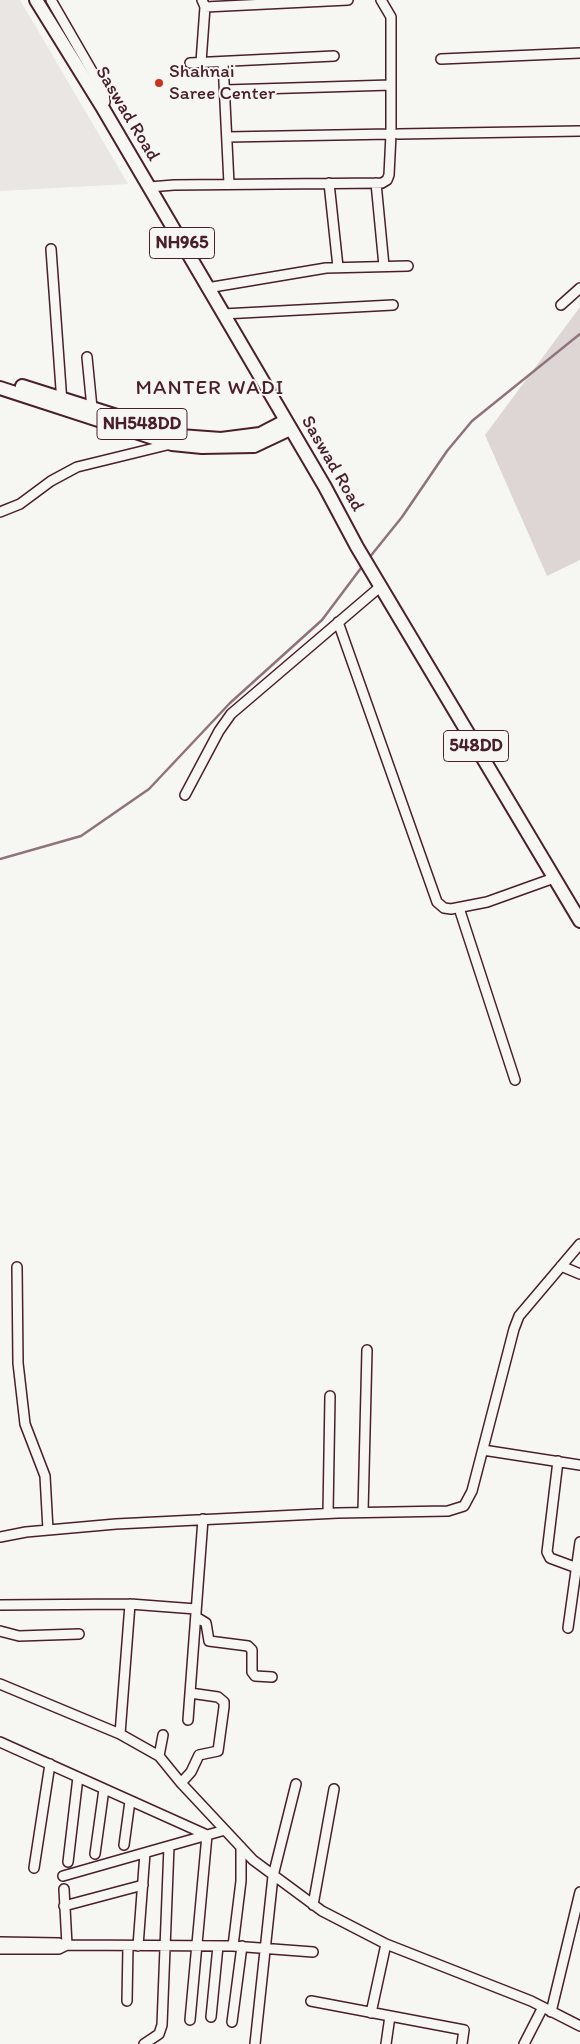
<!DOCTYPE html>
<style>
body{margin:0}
canvas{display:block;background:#f6f6f2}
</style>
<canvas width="580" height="2044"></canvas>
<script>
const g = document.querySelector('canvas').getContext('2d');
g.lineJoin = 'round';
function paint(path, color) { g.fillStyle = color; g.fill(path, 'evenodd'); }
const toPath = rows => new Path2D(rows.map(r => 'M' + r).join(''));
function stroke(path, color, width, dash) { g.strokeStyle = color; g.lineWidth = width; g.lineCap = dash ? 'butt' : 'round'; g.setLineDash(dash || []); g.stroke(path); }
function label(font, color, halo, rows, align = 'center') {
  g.font = font + ' Itim,sans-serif'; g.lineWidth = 4; g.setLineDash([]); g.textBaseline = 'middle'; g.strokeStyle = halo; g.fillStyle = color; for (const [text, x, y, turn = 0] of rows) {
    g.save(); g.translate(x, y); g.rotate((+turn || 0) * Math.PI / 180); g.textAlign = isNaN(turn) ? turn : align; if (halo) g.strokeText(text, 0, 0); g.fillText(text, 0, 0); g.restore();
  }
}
const built = toPath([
 [0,0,20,0,128,184,0,191]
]);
const green = toPath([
 [580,307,580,560,547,576,485,435]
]);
const stream = toPath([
 [369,558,402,517,447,451,472,421,580,334],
 [0,859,81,836,149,789,230,703,322,620,364,564]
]);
const minor = toPath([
 [51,0,104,92,105,102,101,105],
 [205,7,348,0],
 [441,59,580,53],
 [201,62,205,7,202,0],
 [223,62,229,184],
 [190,63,334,56],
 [225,90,391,85],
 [398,134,580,131],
 [227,137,391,134],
 [329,183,338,267],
 [376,183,384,266],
 [149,187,174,185,382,183,387,180,389,175,391,134,391,17,381,0],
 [51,249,62,403],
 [207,288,326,268,408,266],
 [561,305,580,288],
 [223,314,393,305],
 [87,357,92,408],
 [0,512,20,504,51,481,77,467,171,444],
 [338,622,437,902,444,908,451,909,487,902,554,878],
 [185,795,219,731,231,714,381,586],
 [459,908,515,1080],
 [561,1266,580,1274],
 [17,1267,18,1363,25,1424,45,1476,48,1530],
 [483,1450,580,1465],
 [558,1461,547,1552,550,1558,577,1568],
 [363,1512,367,1350],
 [328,1513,330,1396],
 [0,1537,26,1532,116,1524,338,1513,448,1511,464,1506,472,1491,514,1329,519,1316,580,1244],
 [0,1605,130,1604,196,1609],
 [196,1617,206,1623,209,1641,248,1646,252,1650,252,1672,255,1676,272,1677],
 [568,1628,580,1542],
 [0,1631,19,1636,79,1634],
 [0,1684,120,1734,159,1756,181,1783,253,1860,322,1911,386,1944,531,2001,580,2026],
 [188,1720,203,1519],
 [120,1734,130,1604],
 [0,1742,207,1835,190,2020],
 [159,1756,163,1735],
 [181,1783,191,1772,199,1755,218,1751,224,1707,224,1702,218,1697,190,1693],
 [124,1845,130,1801],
 [95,1854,104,1789],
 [68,1862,78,1777],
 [34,1868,50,1764],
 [63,1876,225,1830],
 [64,1889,67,1945],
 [313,1905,334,1789],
 [64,1906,143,1885],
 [0,1942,59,1943,63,1946],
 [138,1946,145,1853],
 [233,1946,313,1952],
 [0,1949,59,1949,67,1945,233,1946,241,1881,241,1847],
 [127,2001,128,1946],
 [311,2001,464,2030,462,2044],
 [551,2012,580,1892],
 [371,2013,386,1944],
 [211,2017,218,1946],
 [232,2022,242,1946],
 [144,2044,159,2034,162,2025,169,1846],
 [255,2044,273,1876,296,1784],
 [386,2044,390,2016],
 [524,2044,543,2007]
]);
const highway = toPath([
 [36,0,101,105,325,487,357,547,580,921],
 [22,386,180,436,221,439,260,434,285,421],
 [0,388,172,444,202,447,254,446,290,429]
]);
const markers = [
 [159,83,5,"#c8321e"]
];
const shields = [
 [182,243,65],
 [142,424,90],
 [476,746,65]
];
const shieldNames = [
 ["NH965",182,243],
 ["NH548DD",142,424],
 ["548DD",476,746]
];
const poiNames = [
 ["Shahnai",169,72],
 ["Saree Center",169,94]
];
const streetNames = [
 ["Saswad Road",127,114,59],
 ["Saswad Road",332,464,60]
];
const quarterNames = [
 ["MANTER WADI",210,389]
];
paint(built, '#e9e6e3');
paint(green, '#ddd6d5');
stroke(stream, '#8e747a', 2.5);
stroke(minor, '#4a1f2b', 12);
stroke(highway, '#4a1f2b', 16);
stroke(minor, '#f6f6f2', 9);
stroke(highway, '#f6f6f2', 12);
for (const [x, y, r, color] of markers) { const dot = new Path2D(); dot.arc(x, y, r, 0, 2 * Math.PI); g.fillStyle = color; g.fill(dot); stroke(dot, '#f6f6f2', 2); }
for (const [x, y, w] of shields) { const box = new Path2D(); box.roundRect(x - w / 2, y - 15.5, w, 31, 4); g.fillStyle = '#f6f6f2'; g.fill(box); stroke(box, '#4a1f2b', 1); }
label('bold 18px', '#4a1f2b', null, shieldNames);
label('19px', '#4a1f2b', '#f6f6f2', poiNames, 'left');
label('19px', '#4a1f2b', '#f6f6f2', streetNames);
g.letterSpacing = '1px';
label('21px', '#4a1f2b', '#f6f6f2', quarterNames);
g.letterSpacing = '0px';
</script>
